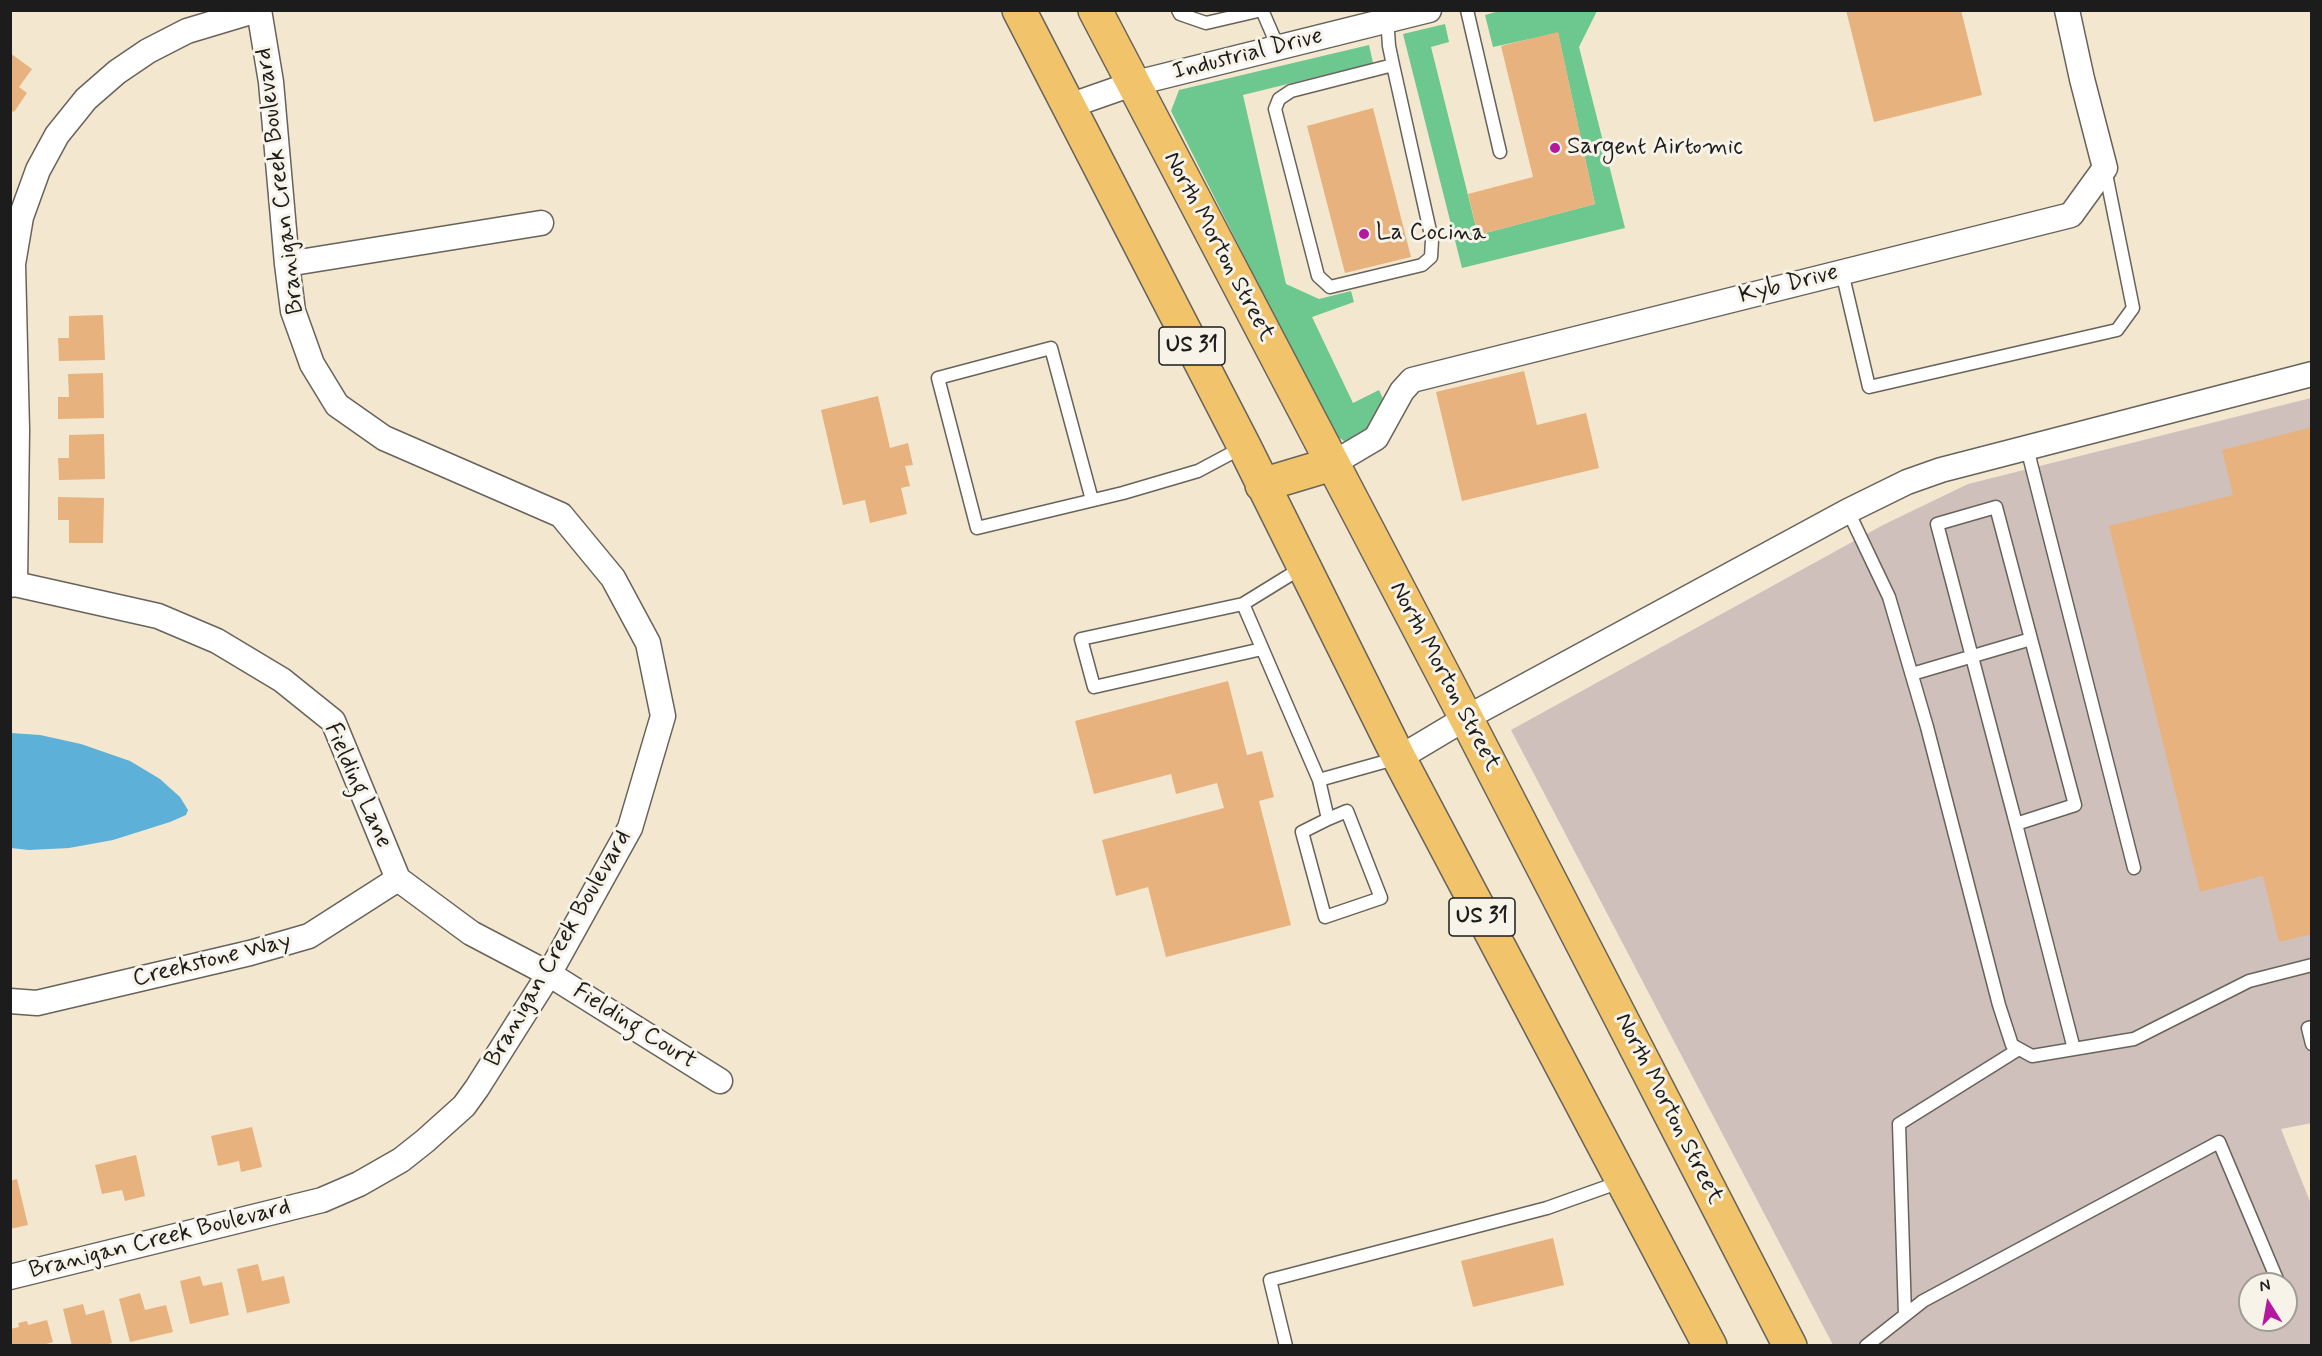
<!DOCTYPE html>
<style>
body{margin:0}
#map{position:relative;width:2322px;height:1356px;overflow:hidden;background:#f3e7cf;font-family:Mynerve,sans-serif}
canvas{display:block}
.frame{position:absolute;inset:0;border:12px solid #1c1c1c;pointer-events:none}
.north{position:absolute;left:2238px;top:1272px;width:60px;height:60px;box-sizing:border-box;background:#f7f3e8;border:2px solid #9f9d96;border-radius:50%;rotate:349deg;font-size:16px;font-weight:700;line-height:24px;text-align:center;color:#1c1c1c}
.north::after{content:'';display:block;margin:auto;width:21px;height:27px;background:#b5179e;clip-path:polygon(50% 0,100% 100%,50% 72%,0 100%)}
</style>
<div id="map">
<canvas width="2322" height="1356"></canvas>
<div class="frame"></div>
<div class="north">N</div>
</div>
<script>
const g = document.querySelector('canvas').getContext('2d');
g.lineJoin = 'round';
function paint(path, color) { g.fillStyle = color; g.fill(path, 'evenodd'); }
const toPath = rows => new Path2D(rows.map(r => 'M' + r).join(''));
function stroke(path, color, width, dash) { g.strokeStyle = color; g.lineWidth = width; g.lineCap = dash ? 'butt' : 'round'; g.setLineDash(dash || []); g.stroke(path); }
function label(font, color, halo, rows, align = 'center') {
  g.font = font + ' Mynerve,sans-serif'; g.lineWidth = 6; g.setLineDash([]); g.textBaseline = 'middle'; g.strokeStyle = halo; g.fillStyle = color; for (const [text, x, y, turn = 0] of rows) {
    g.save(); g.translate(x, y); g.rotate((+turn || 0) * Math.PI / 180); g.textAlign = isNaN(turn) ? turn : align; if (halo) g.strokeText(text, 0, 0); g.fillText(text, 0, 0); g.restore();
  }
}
const industrial = toPath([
 [2311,398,2312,1123,2281,1129,2311,1204,2311,1345,1833,1345,1511,730,1883,525,1968,484],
 [2250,1284,2286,1284,2286,1320,2250,1320]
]);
const green = toPath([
 [1503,10,1597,11,1579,47,1625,228,1462,268,1403,34,1445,24,1449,42,1431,47,1478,235,1595,204,1558,33,1493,47,1485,15],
 [1369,45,1373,63,1243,95,1286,284,1319,299,1351,291,1354,302,1312,317,1353,403,1379,390,1384,401,1370,437,1351,445,1334,435,1171,111,1179,90]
]);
const water = toPath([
 [11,733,40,735,81,744,130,761,160,779,180,797,188,810,186,815,170,822,113,840,69,848,29,850,11,848]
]);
const building = toPath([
 [1846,10,1961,10,1982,95,1874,122],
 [1558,32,1595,204,1478,235,1468,194,1533,177,1501,46],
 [10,53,32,69,19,87,27,93,14,112,10,110],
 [1373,108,1411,257,1345,273,1307,126],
 [103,315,105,360,59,361,58,338,69,338,69,316],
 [1524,371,1537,425,1586,413,1599,468,1462,501,1436,392],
 [103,373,104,418,58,419,58,397,69,397,68,374],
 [878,396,890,448,908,443,913,465,905,466,910,486,901,488,907,514,870,523,865,500,843,505,821,410],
 [2312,427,2312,934,2279,942,2263,876,2200,892,2109,526,2233,495,2222,450],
 [104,434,105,479,59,480,58,458,69,458,69,435],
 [58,497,104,498,103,543,69,543,69,520,58,520],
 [1228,681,1247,755,1262,751,1274,797,1259,801,1291,925,1166,957,1148,887,1116,896,1102,840,1224,808,1217,783,1176,794,1171,774,1094,794,1075,721],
 [252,1127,262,1167,241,1172,239,1161,218,1166,211,1136],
 [136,1155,145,1196,125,1201,122,1190,102,1194,95,1165],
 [17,1179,28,1225,10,1229,10,1181],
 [1553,1238,1564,1285,1473,1307,1461,1261],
 [258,1264,262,1281,284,1276,290,1303,247,1313,237,1269],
 [200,1276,203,1286,222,1282,229,1315,190,1324,180,1281],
 [140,1293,145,1310,166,1305,173,1332,130,1342,119,1299],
 [83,1304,86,1315,104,1310,112,1343,102,1346,72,1346,63,1309],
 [47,1320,53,1342,39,1346,10,1346,10,1329,19,1327,18,1323,27,1321,28,1325]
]);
const service = toPath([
 [1178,10,1180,14,1206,23,1262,10],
 [1262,10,1278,47],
 [1467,10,1500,152],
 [1387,17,1389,46,1393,65,1432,240,1431,257,1422,265,1330,287,1318,276,1275,109,1279,99,1291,91,1393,65],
 [1842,272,1869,387,2117,330,2133,308,2105,169],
 [2027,448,2134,868],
 [1092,500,1051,348,938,378,977,528,1123,493,1198,471,1243,447],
 [1848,511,1889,597,1927,727,1999,1005,2012,1045,2032,1056,2134,1039,2249,981,2312,965],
 [1243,604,1303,567],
 [1262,649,1094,687,1081,639,1243,604,1319,780,1398,758],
 [1912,674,2031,639],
 [1319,780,1328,819,1302,832,1325,917,1381,898,1347,811,1328,819],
 [2016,824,1937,524,1996,507,2075,805,2016,824,2074,1049],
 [2312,1027,2308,1028,2312,1044],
 [2286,1301,2287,1302],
 [1905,1315,1899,1124,2019,1049],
 [1286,1346,1270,1280,1547,1208,1620,1182],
 [1866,1346,1923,1301,2219,1142,2279,1284]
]);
const minor = toPath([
 [1069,106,1132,84,1429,10],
 [287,264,541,223],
 [1332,464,1376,438,1402,391,1412,380,2071,215,2105,168,2082,79,2067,10],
 [15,584,17,430,13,264,21,217,38,170,57,135,86,99,117,72,148,51,187,31,257,10],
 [10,585,15,584,158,616,217,641,282,680,333,721,398,879,471,933,549,974,720,1081],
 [1399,758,1466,718,1848,511,1907,482,1941,470,2312,374],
 [10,1001,37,1003,250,953,309,936,398,879],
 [10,1277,322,1200,359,1184,401,1160,425,1141,464,1106,477,1088,549,974,630,828,663,716,648,643,613,578,561,515,384,438,337,405,312,364,293,311,287,264,271,82,259,10]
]);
const primary = toPath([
 [1019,10,1244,446,1399,758,1710,1346],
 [1095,10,1466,718,1790,1346],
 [1262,485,1332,464]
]);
const markers = [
 [1555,148,6,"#b5179e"],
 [1364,234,6,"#b5179e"]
];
const shields = [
 [1192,346,66],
 [1482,917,66]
];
const shieldNames = [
 ["US 31",1192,346],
 ["US 31",1482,917]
];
const streetNames = [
 ["Industrial Drive",1248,55,-14],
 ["Branigan Creek Boulevard",281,181,-97],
 ["North Morton Street",1218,247,62],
 ["Kyb Drive",1789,285,-14],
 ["North Morton Street",1444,677,62],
 ["Fielding Lane",357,786,66],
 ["Branigan Creek Boulevard",559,949,-60],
 ["Creekstone Way",212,961,-14],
 ["Fielding Court",634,1027,32],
 ["North Morton Street",1668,1109,63],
 ["Branigan Creek Boulevard",160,1240,-14]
];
const poiNames = [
 ["Sargent Airtomic",1567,148],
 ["La Cocina",1376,234]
];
paint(industrial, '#d0c0bc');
paint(green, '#6dc88f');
paint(water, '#5db0d8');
paint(building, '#e7b27e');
stroke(service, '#67635b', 15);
stroke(minor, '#67635b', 27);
stroke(primary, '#67635b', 36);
stroke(service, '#fff', 12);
stroke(minor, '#fff', 24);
stroke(primary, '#f1c36a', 33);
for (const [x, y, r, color] of markers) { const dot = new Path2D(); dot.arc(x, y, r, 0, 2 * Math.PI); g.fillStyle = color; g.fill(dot); stroke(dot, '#f7f3e8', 2); }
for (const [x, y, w] of shields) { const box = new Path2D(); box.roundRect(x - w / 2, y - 19, w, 38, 4.5); g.fillStyle = '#f7f3e8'; g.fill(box); stroke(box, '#1c1c1c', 1.5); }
label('bold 22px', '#1c1c1c', null, shieldNames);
label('24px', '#1c1c1c', '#f7f3e8', streetNames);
label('24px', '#1c1c1c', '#f7f3e8', poiNames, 'left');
</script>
